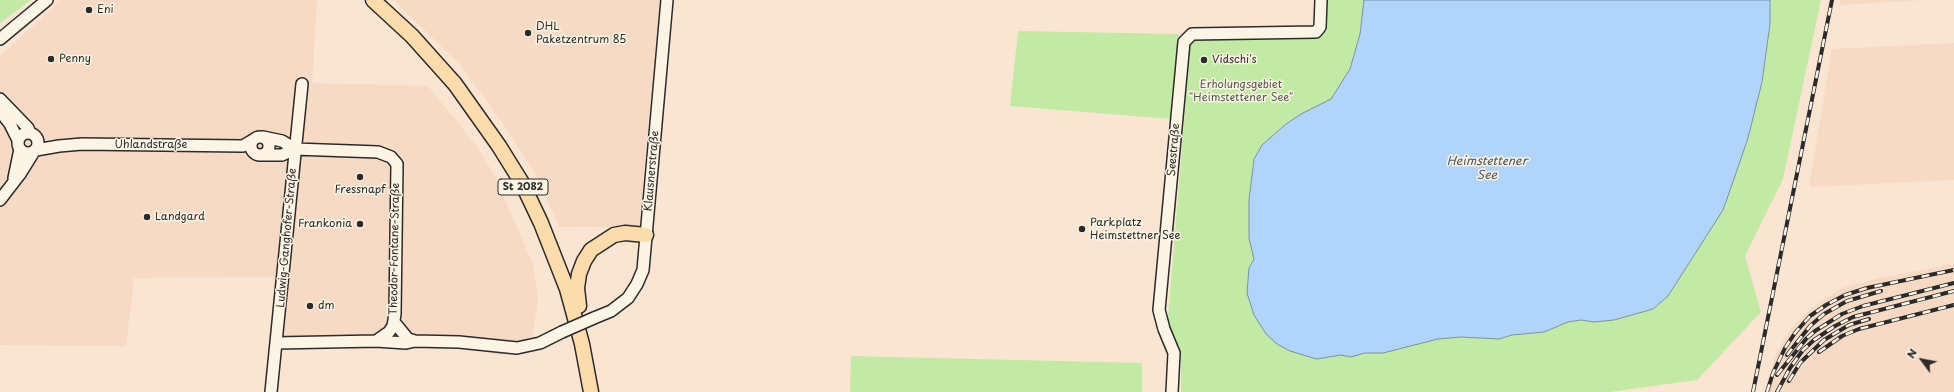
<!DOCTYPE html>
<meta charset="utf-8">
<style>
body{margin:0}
#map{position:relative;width:1954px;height:392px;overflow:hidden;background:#f9e5d2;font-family:"Playpen Sans",sans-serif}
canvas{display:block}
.north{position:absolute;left:1902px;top:340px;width:40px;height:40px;-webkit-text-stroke:3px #fcf5e5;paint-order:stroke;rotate:302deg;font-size:11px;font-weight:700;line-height:16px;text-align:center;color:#2b2b2b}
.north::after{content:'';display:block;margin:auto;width:14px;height:18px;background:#2b2b2b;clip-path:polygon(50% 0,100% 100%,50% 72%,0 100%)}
</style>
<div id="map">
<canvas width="1954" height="392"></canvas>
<div class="north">N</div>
</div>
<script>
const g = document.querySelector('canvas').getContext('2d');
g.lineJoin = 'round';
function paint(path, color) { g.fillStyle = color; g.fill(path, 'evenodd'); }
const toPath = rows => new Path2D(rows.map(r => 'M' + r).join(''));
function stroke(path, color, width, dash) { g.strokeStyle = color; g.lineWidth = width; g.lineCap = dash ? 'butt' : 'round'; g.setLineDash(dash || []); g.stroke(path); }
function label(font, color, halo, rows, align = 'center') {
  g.font = font + ' "Playpen Sans",sans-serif'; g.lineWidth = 3; g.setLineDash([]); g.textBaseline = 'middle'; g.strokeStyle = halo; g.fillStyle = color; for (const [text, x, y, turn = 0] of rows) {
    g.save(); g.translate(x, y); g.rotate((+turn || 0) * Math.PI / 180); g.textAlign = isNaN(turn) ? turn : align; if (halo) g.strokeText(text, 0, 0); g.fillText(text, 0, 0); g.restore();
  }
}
const built = toPath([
 [61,0,317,0,312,83,428,86,478,148,493,173,533,264,538,300,530,353,496,355,473,348,412,346,270,346,274,277,134,278,126,346,0,345,0,56],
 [394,0,660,0,639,227,559,227,536,175,503,124,462,67],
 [1841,0,1923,0,1840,5],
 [1954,43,1954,180,1809,187,1832,49],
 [1954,264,1954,392,1764,392,1776,354,1790,330,1807,312,1823,300,1842,288,1880,278]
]);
const green = toPath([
 [0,0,31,0,0,23],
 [1323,0,1364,0,1360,34,1350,69,1331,100,1286,124,1262,145,1254,159,1249,200,1254,259,1249,268,1247,293,1254,315,1266,334,1310,357,1341,355,1351,357,1365,353,1383,353,1438,339,1461,337,1499,339,1512,335,1544,332,1568,322,1581,320,1594,322,1613,320,1653,309,1668,296,1723,210,1748,138,1762,82,1770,24,1770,0,1821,0,1783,179,1745,256,1761,312,1697,380,1609,392,1181,392,1181,350,1170,337,1167,330,1191,37,1320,35],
 [1018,31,1179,34,1172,119,1010,106],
 [851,356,1142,363,1142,392,850,392]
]);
const water = toPath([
 [1364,0,1770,0,1770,24,1762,82,1748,138,1735,176,1723,210,1668,296,1653,309,1614,320,1594,322,1581,320,1568,322,1544,332,1512,335,1499,339,1461,337,1438,339,1383,353,1365,353,1351,357,1341,355,1317,359,1310,357,1290,351,1277,344,1266,334,1254,315,1247,293,1249,268,1254,259,1249,238,1249,200,1254,159,1262,145,1286,124,1301,114,1331,99,1350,69,1360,34,1364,0]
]);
const minor = toPath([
 [0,39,47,0],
 [0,99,28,128,30,133],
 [0,111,10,124,18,140],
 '18 143a10 10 0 1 1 20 0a10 10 0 1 1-20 0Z',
 '251 146a9 9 0 1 1 18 0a9 9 0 1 1-18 0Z',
 [263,137,282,141,295,149],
 [36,150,59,146,82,144,243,146,253,140],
 [261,155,282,155,295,149,378,152,391,157,397,164,395,314,393,326,389,332,376,341,276,343],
 [14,178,20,149],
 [0,200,20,174,33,153],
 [594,318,611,311,628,298,637,284,643,270,667,0],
 [394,322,408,339,415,341],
 [376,341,406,343,415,341,459,342,517,348,540,343,562,332],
 [271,392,302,84],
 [1172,392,1174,353,1164,329,1159,310,1184,42,1192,34,1316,32,1320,27,1321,0]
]);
const major = toPath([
 [373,0,412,36,455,84,499,146,522,183,541,223,567,289,582,344,591,392],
 [579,306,577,288,579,274,584,261,591,250,614,235,625,233,646,235]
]);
const rail = toPath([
 [1819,352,1842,336,1859,329,1954,305],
 [1787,355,1810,326,1824,314,1847,301,1881,291],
 [1777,375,1806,339,1815,331,1842,314,1863,306,1954,283],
 [1789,381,1800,363,1824,340,1849,325,1869,319],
 [1753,392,1832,0],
 [1767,392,1773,373,1785,348,1795,333,1810,316,1826,305,1845,295,1867,288,1954,270],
 [1777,392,1790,368,1803,350,1814,340,1835,326,1853,317,1954,291]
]);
const minorBridge = toPath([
 [562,332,594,318]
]);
const markers = [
 [89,10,4,"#2b2b2b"],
 [528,33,4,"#2b2b2b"],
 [51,59,4,"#2b2b2b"],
 [1204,60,4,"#2b2b2b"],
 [360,177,4,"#2b2b2b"],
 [147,217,4,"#2b2b2b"],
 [360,224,4,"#2b2b2b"],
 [1082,229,4,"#2b2b2b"],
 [310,306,4,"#2b2b2b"]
];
const shields = [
 [523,187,50]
];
const shieldNames = [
 ["St 2082",523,187]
];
const poiNames = [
 ["Eni",97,10],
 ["DHL",536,27],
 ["Paketzentrum 85",536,40],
 ["Penny",59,59],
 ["Vidschi's",1212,60],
 ["Fressnapf",360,190,"center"],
 ["Landgard",155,217],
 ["Parkplatz",1090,223],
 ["Heimstettner See",1090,236],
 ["Frankonia",352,224,"right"],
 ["dm",318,306]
];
const parkNames = [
 ["Erholungsgebiet",1241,85],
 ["\"Heimstettener See\"",1241,98]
];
const streetNames = [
 ["Uhlandstraße",151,145],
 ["Seestraße",1174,150,-85],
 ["Klausnerstraße",652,171,-85],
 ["Ludwig-Ganghofer-Straße",287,238,-85],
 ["Theodor-Fontane-Straße",395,249,-89]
];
const waterNames = [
 ["Heimstettener",1487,162],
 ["See",1487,176]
];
paint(built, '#f7dac4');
paint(green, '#c2eaa5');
paint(water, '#b1d5fa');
stroke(water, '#7b91a7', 1);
stroke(minor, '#2b2b2b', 14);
stroke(major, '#2b2b2b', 17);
stroke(minor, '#fcf5e5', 11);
stroke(major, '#fddcac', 14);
stroke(rail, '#2b2b2b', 4);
stroke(rail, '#fcf5e5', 2.5, [8]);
stroke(minorBridge, '#2b2b2b', 14, []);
stroke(minorBridge, '#fcf5e5', 11);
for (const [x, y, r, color] of markers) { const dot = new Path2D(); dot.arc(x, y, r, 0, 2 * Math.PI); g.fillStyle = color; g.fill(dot); stroke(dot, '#fcf5e5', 1.5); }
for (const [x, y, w] of shields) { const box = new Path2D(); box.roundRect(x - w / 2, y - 8, w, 16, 3); g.fillStyle = '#fcf5e5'; g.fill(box); stroke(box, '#2b2b2b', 1); }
label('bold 10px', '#2b2b2b', null, shieldNames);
label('11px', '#2b2b2b', '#fcf5e5', poiNames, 'left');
label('11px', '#515b4a', '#fcf5e5', parkNames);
label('11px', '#2b2b2b', '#fcf5e5', streetNames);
label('italic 12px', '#4c565f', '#fcf5e5', waterNames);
</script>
